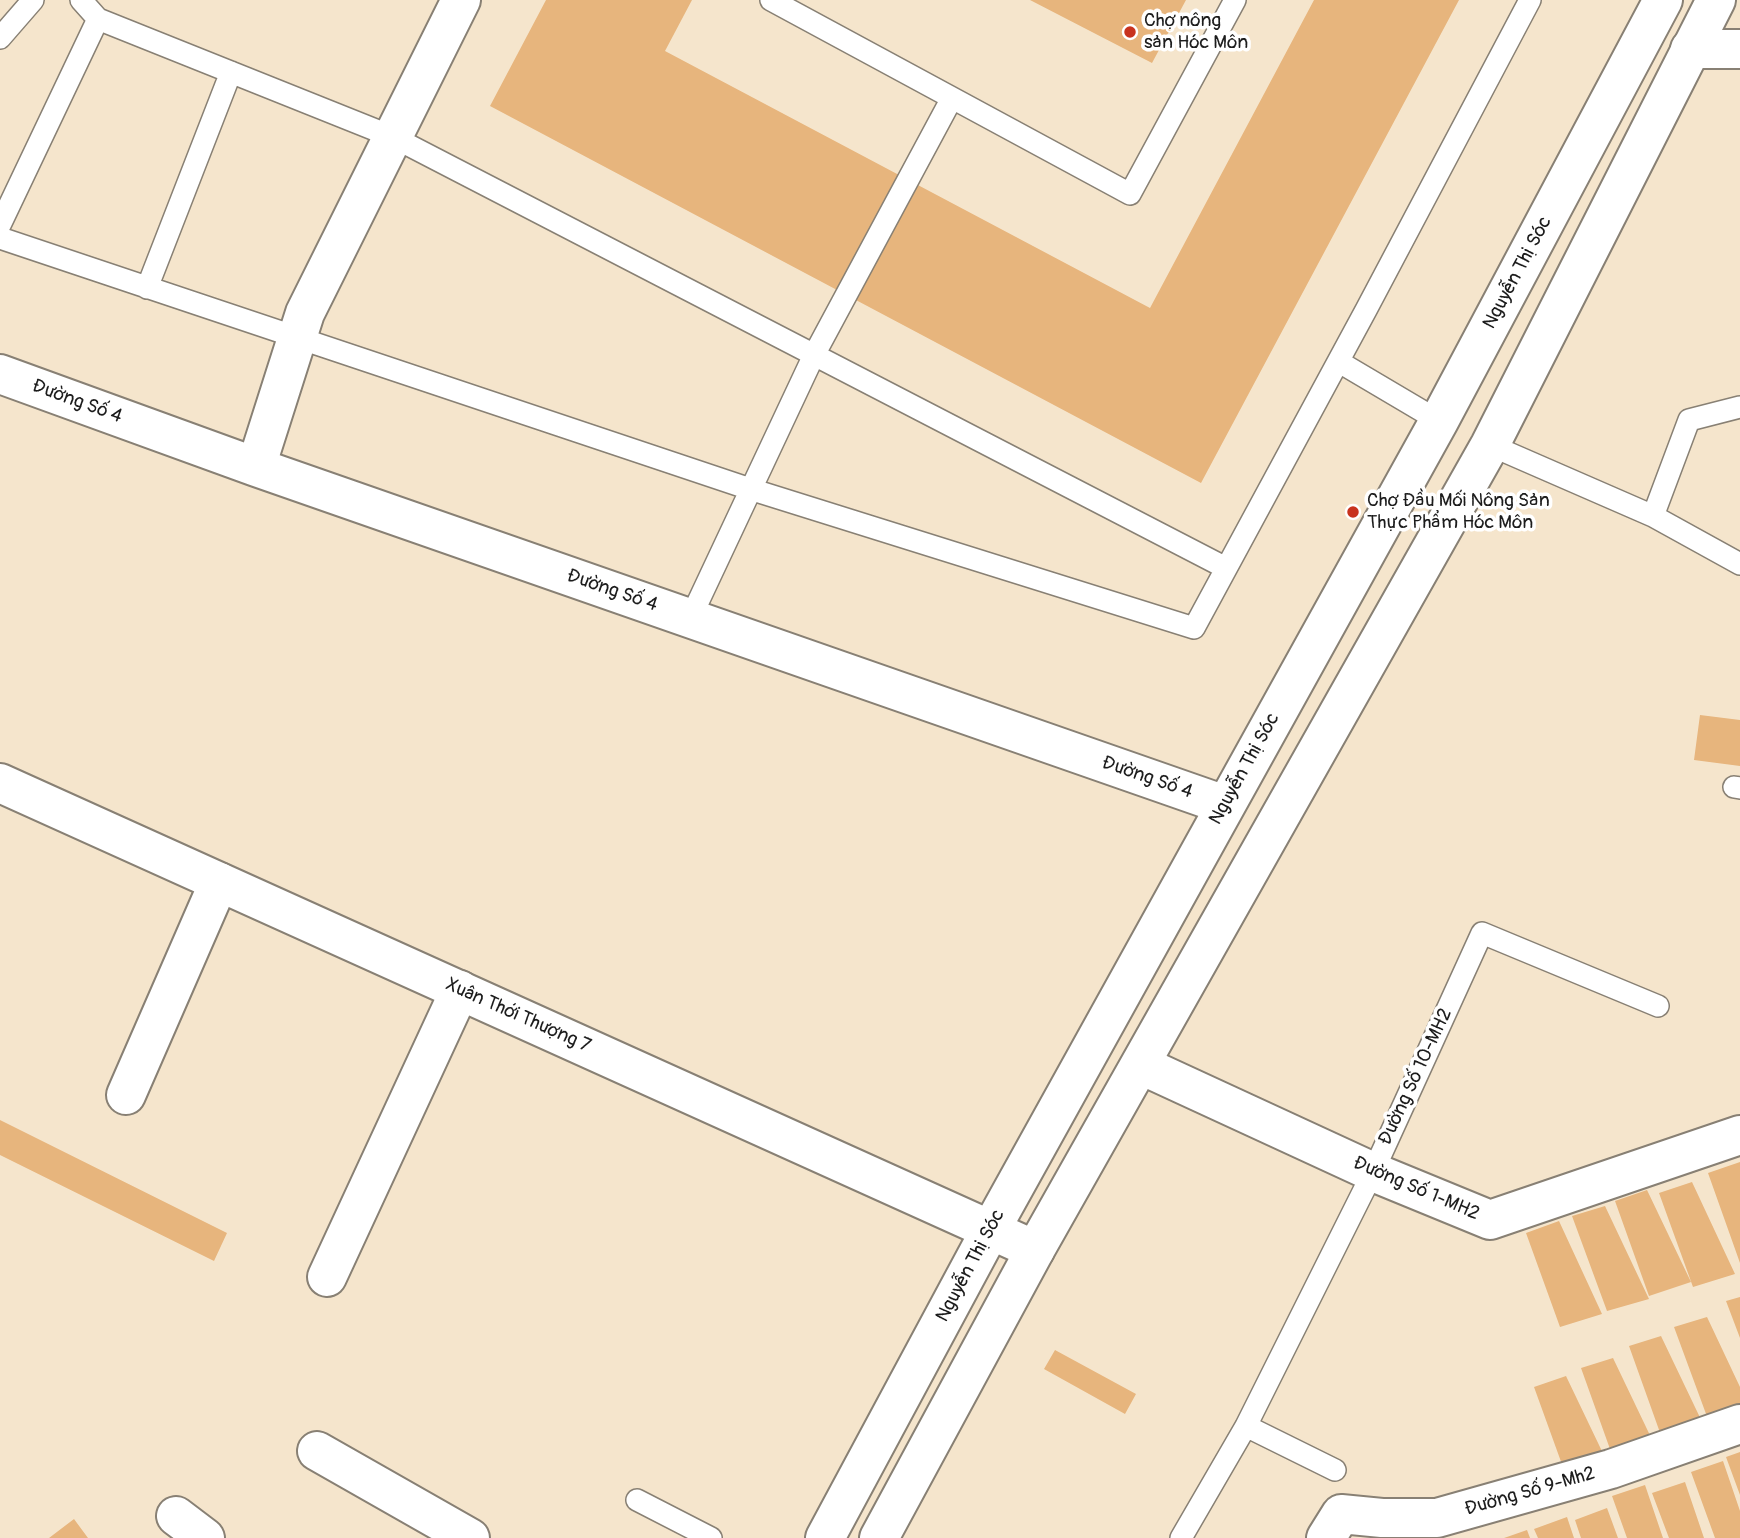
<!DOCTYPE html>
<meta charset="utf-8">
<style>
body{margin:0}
canvas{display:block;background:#f5e5cc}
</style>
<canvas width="1740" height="1538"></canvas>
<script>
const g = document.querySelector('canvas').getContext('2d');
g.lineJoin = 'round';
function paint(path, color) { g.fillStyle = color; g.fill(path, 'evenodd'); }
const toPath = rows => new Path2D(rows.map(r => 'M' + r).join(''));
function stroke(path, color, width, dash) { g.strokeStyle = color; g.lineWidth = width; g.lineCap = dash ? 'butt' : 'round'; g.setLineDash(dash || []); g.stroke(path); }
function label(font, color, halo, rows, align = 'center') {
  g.font = font + ' Pangolin,sans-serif'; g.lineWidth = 7; g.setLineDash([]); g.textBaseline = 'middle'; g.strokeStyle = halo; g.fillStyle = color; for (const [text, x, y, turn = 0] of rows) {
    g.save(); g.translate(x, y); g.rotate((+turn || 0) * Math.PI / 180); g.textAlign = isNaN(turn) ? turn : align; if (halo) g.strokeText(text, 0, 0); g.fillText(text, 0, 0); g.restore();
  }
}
const building = toPath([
 [546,0,692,0,665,51,1150,308,1314,0,1459,0,1201,483,490,106],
 [1030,0,1186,0,1152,63],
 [1700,715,1740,720,1740,766,1694,760],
 [0,1120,227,1233,214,1261,0,1155],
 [1740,1162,1740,1263,1708,1173],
 [1692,1182,1735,1274,1693,1287,1659,1193],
 [1647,1190,1691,1282,1649,1296,1615,1201],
 [1605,1206,1649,1299,1607,1311,1572,1216],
 [1559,1221,1602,1314,1560,1327,1526,1233],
 [1740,1297,1740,1338,1726,1301],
 [1707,1317,1740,1387,1740,1413,1709,1422,1674,1327],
 [1661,1336,1705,1428,1663,1441,1629,1346],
 [1055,1350,1136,1394,1125,1414,1044,1369],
 [1613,1358,1657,1450,1615,1463,1581,1368],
 [1566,1376,1610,1468,1568,1481,1534,1387],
 [1740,1452,1740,1495,1726,1457],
 [1723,1461,1740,1511,1740,1538,1715,1538,1691,1472],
 [1685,1482,1704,1538,1669,1538,1652,1493],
 [1645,1485,1663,1538,1627,1538,1612,1496],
 [1607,1508,1618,1538,1581,1538,1575,1520],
 [1567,1517,1574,1538,1538,1538,1534,1529],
 [74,1519,88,1538,49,1538],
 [1527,1530,1530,1538,1504,1538]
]);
const service = toPath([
 [81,0,98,19],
 [771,0,1130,194,1235,0],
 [0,38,33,0],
 [0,225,98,19,393,137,1226,568],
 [0,238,750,489,1194,628,1366,310,1530,0],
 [147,288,231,72],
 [1339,360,1346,366,1439,421],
 [1490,445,1653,516,1689,420,1740,407],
 [1653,516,1740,564],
 [690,619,814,355,952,98],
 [1734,787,1740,788],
 [1246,1426,1335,1470],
 [637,1500,711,1538],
 [1181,1538,1246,1426,1373,1172,1482,933,1658,1006]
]);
const minor = toPath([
 [1690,49,1740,49],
 [0,374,256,467,1225,805],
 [256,467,305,313,461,0],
 [1141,1065,1373,1172,1490,1220,1740,1135],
 [126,1095,219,882],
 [327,1277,460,990],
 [317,1451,470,1538],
 [176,1516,205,1538],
 [1326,1538,1341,1514,1382,1518,1437,1518,1611,1469,1740,1424]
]);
const tertiary = toPath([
 [0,783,1035,1250]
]);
const secondary = toPath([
 [825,1538,991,1229,1439,421,1663,0],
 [879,1538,1035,1250,1490,445,1716,0]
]);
const markers = [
 [1130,32,7,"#c8321e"],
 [1353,512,7,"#c8321e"]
];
const poiNames = [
 ["Chợ nông",1144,21],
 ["sản Hóc Môn",1144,43],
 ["Chợ Đầu Mối Nông Sản",1367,501],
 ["Thực Phẩm Hóc Môn",1367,523]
];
const streetNames = [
 ["Nguyễn Thị Sóc",1518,273,-62],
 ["Đường Số 4",77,402,20],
 ["Đường Số 4",612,591,19],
 ["Nguyễn Thị Sóc",1245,769,-61],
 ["Đường Số 4",1147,778,19],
 ["Xuân Thới Thượng 7",518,1016,24],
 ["Đường Số 10-MH2",1416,1077,-65],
 ["Đường Số 1-MH2",1416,1189,23],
 ["Nguyễn Thị Sóc",971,1266,-62],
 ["Đường Số 9-Mh2",1530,1492,-16]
];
paint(building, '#e7b57d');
stroke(service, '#888074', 24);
stroke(minor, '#888074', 42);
stroke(tertiary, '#888074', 42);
stroke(secondary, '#888074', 42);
stroke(service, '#fff', 21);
stroke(minor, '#fff', 38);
stroke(tertiary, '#fff', 38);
stroke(secondary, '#fff', 38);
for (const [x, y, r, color] of markers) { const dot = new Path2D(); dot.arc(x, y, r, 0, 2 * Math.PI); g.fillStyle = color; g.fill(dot); stroke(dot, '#fff', 2.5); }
label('19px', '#1c1c1c', '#fff', poiNames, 'left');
label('19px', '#1c1c1c', '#fff', streetNames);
</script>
